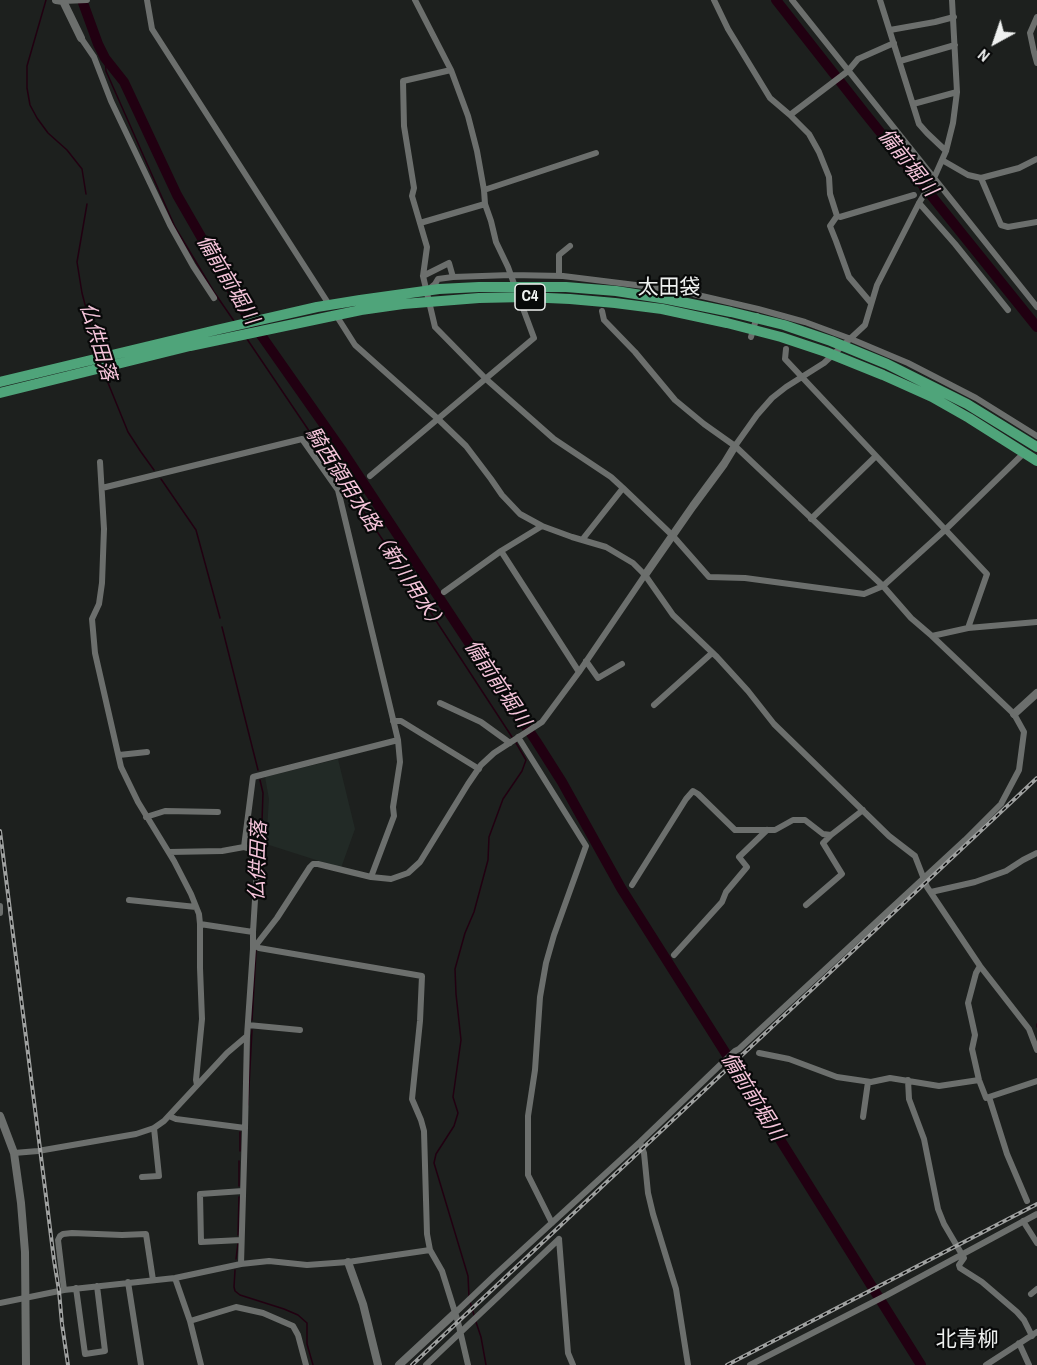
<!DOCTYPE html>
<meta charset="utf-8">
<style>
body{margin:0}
#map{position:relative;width:1037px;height:1365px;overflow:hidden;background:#1d201e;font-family:"Archivo Narrow",sans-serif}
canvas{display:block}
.north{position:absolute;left:965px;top:12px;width:60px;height:60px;-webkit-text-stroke:4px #080909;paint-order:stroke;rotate:220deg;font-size:16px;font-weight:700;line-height:24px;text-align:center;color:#eff1f0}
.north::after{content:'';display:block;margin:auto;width:21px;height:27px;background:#eff1f0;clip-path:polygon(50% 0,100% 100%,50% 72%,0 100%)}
</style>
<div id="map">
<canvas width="1037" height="1365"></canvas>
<div class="north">N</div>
</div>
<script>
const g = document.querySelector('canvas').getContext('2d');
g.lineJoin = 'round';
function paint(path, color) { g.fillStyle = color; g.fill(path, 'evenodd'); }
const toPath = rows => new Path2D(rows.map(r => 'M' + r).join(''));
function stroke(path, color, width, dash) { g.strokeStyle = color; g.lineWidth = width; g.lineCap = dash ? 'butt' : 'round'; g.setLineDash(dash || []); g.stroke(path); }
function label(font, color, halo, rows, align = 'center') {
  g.font = font + ' "Archivo Narrow","Noto Sans JP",sans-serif'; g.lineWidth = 4.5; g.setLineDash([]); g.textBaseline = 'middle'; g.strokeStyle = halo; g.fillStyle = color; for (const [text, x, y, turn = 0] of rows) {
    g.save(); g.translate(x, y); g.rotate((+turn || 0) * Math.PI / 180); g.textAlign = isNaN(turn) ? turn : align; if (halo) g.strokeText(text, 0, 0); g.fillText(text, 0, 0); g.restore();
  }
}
const built = toPath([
 [338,759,355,829,341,868,266,844,269,799,265,777]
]);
const stream = toPath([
 [46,0,27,66,27,88,30,105,37,118,48,133,67,150,82,169,86,194],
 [105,58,106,71,175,227,214,292,234,321],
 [87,204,77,262,82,293,98,354],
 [247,339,403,570,512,737],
 [104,373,128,432,141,452,154,470],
 [161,479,196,530,220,618],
 [222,627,258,770],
 [260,780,263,793,261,849],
 [260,867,261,853],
 [252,1020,256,951],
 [1037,1024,1037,1027],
 [248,1105,252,1030],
 [240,1151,240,1132],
 [239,1186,239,1161],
 [238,1235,239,1197],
 [236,1259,238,1243],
 [235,1270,234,1287,235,1291,240,1295,284,1309,298,1315,307,1323,307,1344,313,1365],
 [469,1297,468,1276,434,1163,436,1154,454,1126,458,1113,453,1097,461,1040,456,994,455,969,465,933,474,912,488,860,489,837,503,799,522,771,526,760,515,741],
 [470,1302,474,1315],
 [476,1322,481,1337,486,1365]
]);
const river = toPath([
 [82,0,98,44,105,58,124,82,177,195,242,308,341,449,473,649,536,741,562,782,621,888,749,1090,921,1365],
 [776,0,864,112,1037,327]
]);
const minor = toPath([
 [147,0,152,29,330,306],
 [714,0,728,29,770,98,790,115],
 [792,0,1037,307],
 [880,0,919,124,927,133,946,151],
 [63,1,87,0],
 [1037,17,1030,33,1034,52,1037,63],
 [890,30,935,22,954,17],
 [81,38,94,57,111,101,170,225,193,266,214,298],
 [900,61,955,45],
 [451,70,403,81,404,126,414,188,412,196,427,247,423,276,435,327,486,379,554,439,611,477,623,488],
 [913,104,957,92],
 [942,160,968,175,981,178,1019,168,1037,159],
 [981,178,1001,225,1008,227,1037,222],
 [484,190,596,153],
 [919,203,955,244,1008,310],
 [837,216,830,194,829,177,819,152,809,134,790,115,848,71,858,59,894,43],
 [420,223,485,204],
 [423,276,449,263,453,277,438,279,435,284,429,289],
 [559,276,559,255,570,246],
 [453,277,511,275,563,276,676,290,758,309,805,322,851,339,908,363,976,398,1037,436],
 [871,303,849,277,836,241,830,226,837,216,840,217,914,195],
 [336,315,355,345,438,419,466,446,491,479,502,495,520,514,542,526,572,537,606,547,633,563,645,575,673,615,717,657,748,691,774,724,889,836,915,856,927,887,980,966,1029,1029,1037,1050],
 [751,337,757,316],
 [786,349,785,359,987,574,968,628],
 [735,446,757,415,772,398,786,387,824,363,865,325,877,285,919,203,934,178,946,151,953,123,957,92,952,0],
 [100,462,104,529,102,583,99,604,92,619,95,653,121,767,138,802,174,861,191,894,199,914,200,924,200,968,202,1019,196,1080,197,1085],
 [370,476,534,338,518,295,508,267,496,242,491,221,485,204,484,190,477,151,468,116,451,70,415,0],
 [102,488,302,439,338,490,398,740],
 [811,519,876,456],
 [582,540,623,488,673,536,709,577,745,578,864,594,883,586,945,530,1025,452],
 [501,551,579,672],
 [444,592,501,551,542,526],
 [932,636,968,628,1037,622],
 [586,661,598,678,622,664],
 [440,703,481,722,510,743],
 [654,705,712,653],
 [393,721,401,721,479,769],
 [518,737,586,846,554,935,546,963,540,997,535,1070,528,1116,528,1175,552,1223],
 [119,755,147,752],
 [146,817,165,811,218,812],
 [244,847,253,777,398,740,400,762,393,807,394,816,371,877],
 [169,852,222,851,244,847,258,851,253,932,253,949],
 [632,885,686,799,693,791,698,794,735,830,775,830,793,820,805,820,823,834,831,835,863,810],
 [931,892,975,882,1006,871,1023,860,1037,853],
 [129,900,196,907],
 [806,905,842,874,823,843,831,835],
 [0,906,0,913],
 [200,924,253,932],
 [256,946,259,948,422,976,420,1021,412,1099,421,1120,424,1131,427,1234,430,1250,442,1271,458,1322,468,1365],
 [674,955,722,902,726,892,747,867,739,857,767,830],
 [980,966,976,973,968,1003,975,1035,972,1049,979,1080,986,1098,989,1097,1007,1154,1027,1201],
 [248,1025,300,1030],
 [759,1053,789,1059,837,1077,871,1082,890,1078,939,1086,979,1080],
 [908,1080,909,1099,924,1139,938,1209,944,1224,964,1258,959,1265,960,1268,982,1282,1017,1312,1024,1320,1032,1336],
 [989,1097,1037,1081],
 [169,1116,176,1119,245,1128,241,1264],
 [863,1117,868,1082],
 [245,1128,247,1036],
 [640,1142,644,1153,648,1193,653,1214,676,1289,688,1365],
 [14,1153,38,1151,136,1134,154,1128,164,1121,227,1053,247,1036,253,949,277,918,310,867,313,864,318,864,371,877,391,879,408,873,420,862,468,784,481,765,494,753,542,722,579,672,645,575],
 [142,1177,159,1176,154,1128],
 [1023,1221,1037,1243],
 [559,1239,568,1353,573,1365],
 [241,1240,201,1242,200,1194,243,1191],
 [175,1278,190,1321,201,1365],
 [128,1282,141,1365],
 [76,1288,85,1354,105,1351,97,1286],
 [64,1290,58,1240,60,1236,63,1234,72,1233,122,1235,146,1234,153,1280],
 [1031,1294,1037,1289],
 [0,1303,64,1290,175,1278,241,1264,269,1261,307,1265,348,1262,430,1250],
 [454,1314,495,1275,640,1142,720,1065,735,1051,739,1049,965,840,1001,804,1019,770,1024,732,1014,714,932,636,911,618,883,586,735,446,704,424,675,400,635,352,604,320,602,311],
 [190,1321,236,1307,263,1313,293,1326,298,1335,306,1365],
 [1019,1343,1029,1365],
 [426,1365,559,1239],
 [750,1365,887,1295,1037,1214],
 [986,1365,1037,1332]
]);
const tertiary = toPath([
 [56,0,63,1,81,38],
 [645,575,693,506,724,464,735,446],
 [1014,714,1037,693],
 [0,1116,14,1153,21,1203,25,1252,26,1365],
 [348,1262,363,1304,378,1365],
 [399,1365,454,1314]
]);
const motorway = toPath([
 [0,382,216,330,317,307,360,300,439,289,479,287,566,287,616,291,667,299,731,312,784,325,831,341,887,364,967,404,1037,447],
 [0,393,190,346,361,310,403,304,479,298,526,297,570,299,615,303,662,309,727,323,781,337,826,352,883,375,932,397,969,418,1037,461]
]);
const rail = toPath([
 [0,831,54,1260,59,1291,62,1324,68,1365],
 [412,1365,1037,778],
 [727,1365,1037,1204]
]);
const shields = [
 [530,297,30]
];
const shieldNames = [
 ["C4",530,297]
];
const waterNames = [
 ["備前堀川",907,163,51],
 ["備前前堀川",227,280,59],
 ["仏供田落",97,342,73],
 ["騎西領用水路（新川用水）",375,530,57],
 ["備前前堀川",497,684,56],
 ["仏供田落",259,861,-88],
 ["備前前堀川",752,1097,58]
];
const quarterNames = [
 ["太田袋",669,288],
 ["北青柳",967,1340]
];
paint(built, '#222a26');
stroke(stream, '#210011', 1.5);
stroke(river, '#210011', 10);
stroke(minor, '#6c6f6d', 6);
stroke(tertiary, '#6c6f6d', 8);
stroke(motorway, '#4fa47a', 10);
stroke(rail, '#9fa1a0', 4);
stroke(rail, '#080909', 1.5, [4.5]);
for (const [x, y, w] of shields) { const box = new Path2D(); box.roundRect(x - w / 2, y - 13, w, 26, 4.5); g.fillStyle = '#080909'; g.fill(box); stroke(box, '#eff1f0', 1.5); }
label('bold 16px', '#eff1f0', null, shieldNames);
label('italic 20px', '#f6c5db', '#080909', waterNames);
label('21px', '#eff1f0', '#080909', quarterNames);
</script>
